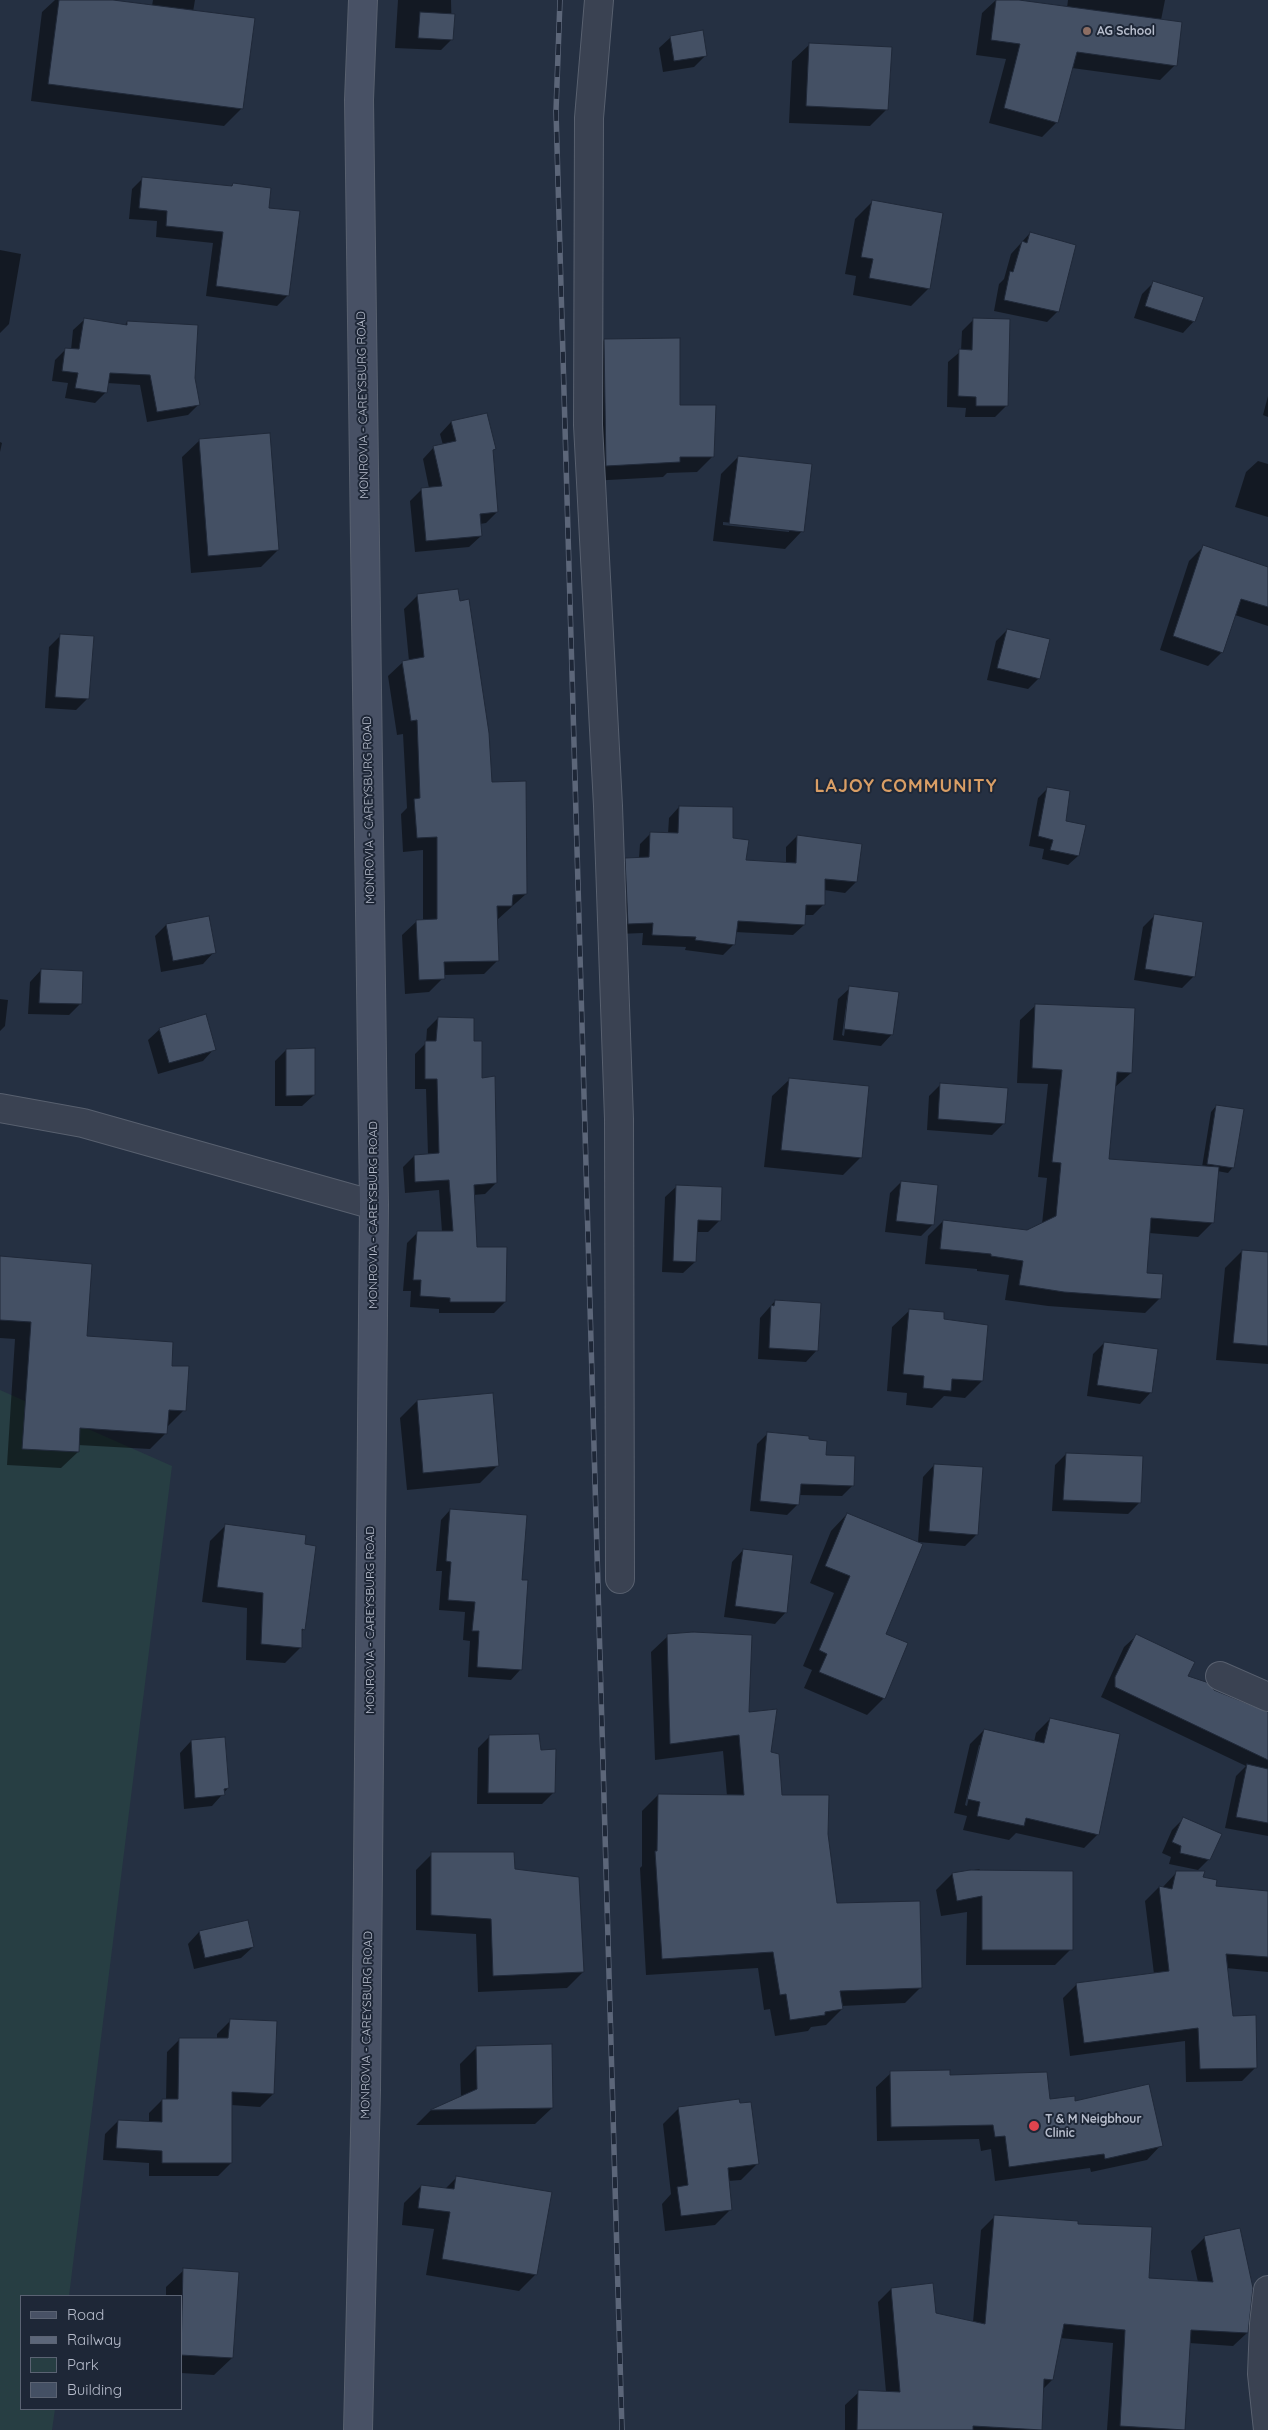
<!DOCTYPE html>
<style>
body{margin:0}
#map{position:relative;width:1268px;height:2430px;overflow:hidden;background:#253042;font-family:Quicksand,sans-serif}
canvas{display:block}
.legend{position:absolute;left:20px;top:2295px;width:162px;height:115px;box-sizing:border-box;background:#1e2737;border:1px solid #5b6373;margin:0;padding:6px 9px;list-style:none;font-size:15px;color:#b7bdcc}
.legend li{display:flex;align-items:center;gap:10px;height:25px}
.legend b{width:25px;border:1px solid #5b6373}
</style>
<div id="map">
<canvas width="1268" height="2430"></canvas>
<ul class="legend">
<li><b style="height:6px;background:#485165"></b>Road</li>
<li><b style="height:6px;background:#5c6679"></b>Railway</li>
<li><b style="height:14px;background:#273e43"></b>Park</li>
<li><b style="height:14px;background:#445064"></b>Building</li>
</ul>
</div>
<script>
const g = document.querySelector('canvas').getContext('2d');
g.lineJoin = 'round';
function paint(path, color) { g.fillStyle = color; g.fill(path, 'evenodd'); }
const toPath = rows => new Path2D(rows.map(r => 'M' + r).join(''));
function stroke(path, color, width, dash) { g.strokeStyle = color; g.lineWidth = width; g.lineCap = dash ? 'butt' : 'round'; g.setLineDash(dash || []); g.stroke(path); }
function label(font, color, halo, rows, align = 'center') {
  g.font = font + ' Quicksand,sans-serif'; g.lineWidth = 4; g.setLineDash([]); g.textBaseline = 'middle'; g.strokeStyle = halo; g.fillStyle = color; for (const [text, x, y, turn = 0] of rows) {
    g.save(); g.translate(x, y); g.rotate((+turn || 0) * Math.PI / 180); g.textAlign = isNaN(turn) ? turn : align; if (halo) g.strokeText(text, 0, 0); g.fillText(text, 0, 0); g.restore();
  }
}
const green = toPath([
 [0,1390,172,1466,69,2296,21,2296,21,2409,55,2409,52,2430,0,2430]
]);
const shadow = toPath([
 [55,0,104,0,152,6,153,0,195,0,193,12,242,108,224,126,31,101,42,12],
 [398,0,451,0,452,39,441,50,395,48],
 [996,0,1067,8,1068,0,1165,0,1161,20,1175,65,1160,80,1072,68,1057,122,1042,137,989,123,1006,59,976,55,982,13],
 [671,37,706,55,694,67,663,72,659,48],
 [810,44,887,109,870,126,789,123,792,61],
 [143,178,230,187,233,184,267,209,288,295,277,306,206,296,213,243,156,237,157,221,129,219,132,189],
 [872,202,929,288,911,306,853,295,856,276,845,274,855,219],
 [1030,233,1058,311,1047,322,994,311,999,284,1004,279,1011,254],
 [0,250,21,254,9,324,0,333],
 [1153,283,1194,321,1183,333,1134,318,1142,294],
 [84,320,124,326,127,322,194,378,199,404,188,415,147,422,140,385,107,383,106,392,95,403,65,398,68,383,52,381,55,360,66,349,71,350,73,330],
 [973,320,1006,406,995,417,965,417,966,408,947,407,948,362,961,351,962,331],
 [604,340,679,406,713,456,697,472,667,473,663,477,590,481,588,356],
 [1268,396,1268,417,1263,415],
 [451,422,492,451,497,512,486,523,480,524,481,536,469,547,415,552,410,501,422,489,429,488,423,459,434,447,443,445,440,434],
 [200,440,278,550,261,567,191,573,182,457],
 [0,442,2,443,0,452],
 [738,457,802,531,785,549,713,541,721,474],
 [723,522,789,529,789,532,723,525],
 [1258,461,1268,464,1268,517,1235,507,1246,472],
 [1203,547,1268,568,1268,626,1235,615,1222,652,1208,666,1160,650,1189,561],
 [418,595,491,784,526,894,497,920,498,960,484,974,443,975,443,978,429,992,405,994,402,935,417,921,423,921,423,850,403,852,401,814,407,808,403,734,397,735,388,676,403,662,409,661,404,609],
 [1007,630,1039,678,1028,689,987,680,996,641],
 [61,635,87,699,76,710,45,708,49,647],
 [1048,788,1078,856,1068,865,1042,859,1044,849,1029,846,1038,798],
 [679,807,732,839,744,861,786,864,786,847,797,836,861,845,856,882,845,893,824,890,823,905,813,915,804,915,804,925,793,935,735,932,734,944,723,955,685,950,686,947,642,945,643,933,618,934,615,870,626,859,639,858,640,844,650,834,668,834,669,818],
 [1154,916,1194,976,1182,988,1134,980,1143,927],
 [208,917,214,952,203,964,161,972,155,936,166,925],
 [41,970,80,1004,69,1015,28,1014,30,982],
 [850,988,892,1034,881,1046,833,1040,838,999],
 [847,999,849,999,844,1036,842,1035],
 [0,999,8,1000,5,1026,0,1031],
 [1036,1005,1131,1073,1114,1088,1107,1160,1202,1167,1211,1112,1216,1106,1233,1167,1228,1173,1217,1171,1213,1222,1198,1237,1149,1233,1145,1274,1160,1298,1145,1313,1048,1306,1005,1300,1009,1275,977,1271,977,1269,925,1264,928,1236,943,1221,1027,1231,1042,1224,1047,1178,1038,1177,1048,1084,1017,1083,1020,1020],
 [438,1018,473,1042,481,1079,496,1183,485,1194,473,1195,476,1249,505,1302,494,1313,439,1313,439,1309,410,1307,411,1291,403,1291,407,1243,418,1232,442,1232,439,1190,405,1193,403,1167,414,1156,428,1155,426,1089,415,1089,415,1054,426,1043,427,1029],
 [160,1029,214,1049,203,1061,158,1074,148,1040],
 [286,1050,314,1095,302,1106,275,1106,275,1061],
 [790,1079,860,1158,843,1175,764,1167,772,1096],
 [941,1084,1004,1123,992,1135,927,1130,929,1096],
 [901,1182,933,1224,921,1236,885,1232,890,1193],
 [677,1186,720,1220,708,1232,696,1232,695,1262,683,1273,662,1272,665,1197],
 [1242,1251,1268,1253,1268,1364,1216,1360,1225,1268],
 [0,1258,85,1338,170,1367,184,1410,167,1427,166,1433,150,1449,78,1445,78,1452,61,1468,7,1465,15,1339,0,1338],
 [775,1301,817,1350,806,1362,758,1359,760,1318],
 [910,1310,942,1320,982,1381,965,1398,944,1396,932,1408,906,1405,907,1393,887,1391,892,1327],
 [1104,1343,1151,1392,1140,1404,1087,1396,1093,1354],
 [417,1401,497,1466,480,1483,407,1490,400,1418],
 [768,1433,807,1441,853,1485,842,1496,799,1495,798,1504,787,1515,750,1511,757,1444],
 [1066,1454,1139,1503,1128,1514,1052,1511,1055,1465],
 [934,1465,977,1534,965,1546,918,1542,923,1477],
 [450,1510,520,1581,520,1670,511,1680,468,1677,470,1641,463,1640,465,1612,439,1610,442,1571,436,1571,441,1520],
 [847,1514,884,1634,884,1698,867,1715,804,1688,812,1670,803,1666,834,1593,810,1583,831,1531],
 [226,1525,304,1629,301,1632,301,1647,285,1663,246,1660,247,1608,202,1602,210,1541],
 [743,1550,786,1612,775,1624,724,1617,732,1562],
 [668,1636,748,1713,769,1753,781,1796,827,1834,836,1904,921,1987,905,2003,841,2006,842,2009,826,2025,811,2027,808,2031,775,2036,770,2009,764,2010,758,1968,646,1975,640,1868,642,1866,642,1811,658,1795,727,1796,723,1751,655,1760,651,1652],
 [1136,1636,1186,1677,1268,1719,1268,1836,1225,1828,1236,1776,1246,1766,1101,1697,1124,1647],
 [1050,1719,1098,1834,1084,1848,1016,1833,1009,1840,963,1830,967,1816,954,1813,970,1744,984,1730,1034,1742,1036,1733],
 [979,1745,981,1745,967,1806,965,1805],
 [490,1736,540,1751,554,1792,542,1804,477,1804,478,1748],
 [191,1741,228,1788,212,1806,184,1809,180,1753],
 [1183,1819,1209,1859,1198,1870,1169,1864,1171,1857,1162,1853,1172,1830],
 [432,1854,514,1870,583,1972,567,1988,478,1992,476,1934,416,1930,416,1870],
 [979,1869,1071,1949,1055,1965,966,1965,967,1912,941,1916,936,1890,952,1874],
 [1176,1873,1201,1878,1215,1887,1268,1892,1268,1972,1226,1968,1232,2017,1256,2067,1242,2081,1186,2082,1185,2041,1070,2056,1063,1998,1077,1984,1154,1974,1145,1901,1159,1887,1162,1888],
 [247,1921,253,1947,241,1958,194,1969,188,1944,199,1932],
 [230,2021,273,2094,260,2107,231,2105,231,2163,218,2176,149,2176,149,2163,103,2160,105,2134,118,2121,149,2123,149,2113,162,2100,166,2100,167,2052,180,2039,217,2039,217,2034],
 [477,2047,552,2108,535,2124,416,2125,431,2110,461,2097,460,2064],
 [891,2073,949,2076,1049,2101,1074,2102,1161,2145,1147,2160,1091,2172,1090,2168,995,2181,991,2149,981,2151,979,2139,877,2141,876,2087],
 [679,2108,757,2164,741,2180,728,2181,731,2209,715,2225,665,2231,662,2204,671,2194,663,2124],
 [457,2177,536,2274,519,2291,426,2275,434,2229,402,2225,404,2203,421,2186,445,2189],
 [995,2216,1077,2225,1148,2280,1198,2282,1191,2251,1205,2237,1247,2333,1233,2346,1189,2343,1183,2430,1107,2430,1113,2343,1060,2338,1052,2380,1043,2389,1041,2420,1032,2430,845,2430,845,2405,859,2392,886,2392,878,2302,891,2289,935,2314,973,2322,981,2230],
 [184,2270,232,2358,214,2375,181,2373,181,2296,166,2296,166,2287]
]);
const building = toPath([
 [59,0,113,0,255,18,243,109,48,84,59,0],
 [996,0,1019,0,1182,22,1177,66,1077,52,1058,123,1004,108,1020,44,991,40,996,0],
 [420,12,455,14,453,40,418,38,420,12],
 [703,30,707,56,674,61,670,36,703,30],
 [809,43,892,47,888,110,806,106,809,43],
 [142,177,232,186,233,183,271,188,269,208,300,211,289,296,216,286,223,232,166,226,167,211,139,208,142,177],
 [872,200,943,213,930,289,869,278,873,259,861,257,872,200],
 [1030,232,1076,245,1059,312,1004,300,1010,271,1013,272,1022,241,1027,243,1030,232],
 [1153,281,1204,297,1195,322,1145,306,1153,281],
 [84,318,127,325,127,321,198,325,195,378,200,405,157,412,150,375,110,373,107,393,75,388,78,373,62,371,65,348,79,349,84,318],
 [973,318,1010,319,1008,406,976,406,976,397,958,396,959,349,972,350,973,318],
 [680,338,680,405,716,405,714,457,680,457,680,462,606,466,604,339,680,338],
 [487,413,496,449,493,450,498,512,480,514,482,536,426,541,421,488,442,486,433,446,456,441,451,421,487,413],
 [270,433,279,550,208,556,199,439,270,433],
 [738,456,812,464,804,532,729,524,738,456],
 [1203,545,1268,567,1268,607,1241,599,1223,653,1173,636,1203,545],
 [458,589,460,601,469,599,489,733,492,782,526,781,527,894,513,895,512,906,497,906,499,961,444,962,445,979,419,980,416,920,437,919,437,837,417,838,414,799,420,798,417,720,411,721,402,661,424,657,417,594,458,589],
 [1007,629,1050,639,1040,679,997,668,1007,629],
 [60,634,94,636,89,699,55,697,60,634],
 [1047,787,1070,791,1066,821,1086,825,1079,856,1050,850,1053,840,1038,836,1047,787],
 [679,806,733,807,733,838,749,840,746,860,796,863,797,835,862,844,857,882,825,879,825,905,806,905,805,925,738,921,735,945,695,940,696,937,652,935,653,923,628,924,625,858,649,857,650,832,678,833,679,806],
 [1154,914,1203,922,1195,977,1145,969,1154,914],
 [209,916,216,953,173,961,166,924,209,916],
 [41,969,83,971,82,1004,39,1003,41,969],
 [849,986,899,992,893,1035,844,1029,849,986],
 [1035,1004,1135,1008,1132,1073,1117,1072,1109,1159,1219,1167,1214,1223,1151,1218,1147,1273,1163,1274,1161,1299,1064,1292,1019,1285,1023,1261,991,1256,991,1254,940,1249,943,1220,1027,1230,1056,1216,1061,1163,1052,1162,1062,1070,1032,1068,1035,1004],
 [206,1014,216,1050,169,1063,159,1028,206,1014],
 [438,1017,474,1018,474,1041,482,1041,482,1078,495,1076,497,1183,474,1185,477,1247,507,1247,506,1302,450,1302,450,1298,420,1296,421,1280,413,1280,417,1231,453,1231,449,1180,415,1182,414,1155,439,1153,437,1079,425,1079,425,1041,436,1041,438,1017],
 [315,1048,315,1095,286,1096,286,1049,315,1048],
 [789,1078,869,1086,862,1158,781,1150,789,1078],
 [940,1083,1008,1088,1005,1124,938,1119,940,1083],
 [1216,1105,1244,1109,1234,1168,1207,1164,1216,1105],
 [901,1181,938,1185,934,1225,896,1221,901,1181],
 [676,1185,722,1187,721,1221,698,1220,696,1262,673,1261,676,1185],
 [1242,1250,1268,1252,1268,1346,1233,1343,1242,1250],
 [0,1256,92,1264,87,1336,173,1342,172,1366,189,1366,186,1411,169,1410,167,1434,80,1428,79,1452,22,1449,31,1322,0,1320,0,1256],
 [775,1300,821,1303,818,1351,769,1348,771,1305,774,1306,775,1300],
 [909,1309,944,1312,944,1319,988,1325,983,1381,952,1379,951,1391,923,1388,924,1376,903,1374,909,1309],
 [1104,1342,1158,1349,1152,1393,1097,1385,1104,1342],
 [493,1393,499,1466,423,1473,417,1400,493,1393],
 [767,1432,809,1436,809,1439,827,1441,826,1455,855,1456,854,1486,801,1484,799,1505,760,1501,767,1432],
 [1066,1453,1143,1456,1141,1503,1063,1500,1066,1453],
 [934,1464,983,1467,978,1535,929,1531,934,1464],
 [450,1509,527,1515,522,1580,528,1580,522,1670,477,1667,479,1631,472,1631,475,1602,448,1600,451,1562,446,1561,450,1509],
 [847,1513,923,1544,886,1634,908,1643,885,1699,819,1672,827,1654,819,1650,850,1576,825,1566,847,1513],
 [225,1524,306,1535,305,1544,316,1546,305,1630,302,1629,302,1648,261,1644,263,1593,217,1587,225,1524],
 [743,1549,793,1555,787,1613,735,1606,743,1549],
 [693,1632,752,1635,749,1712,777,1709,771,1752,779,1754,782,1795,829,1795,828,1834,837,1903,920,1901,922,1988,840,1991,843,2009,825,2012,825,2015,790,2020,786,1994,780,1995,773,1952,662,1959,655,1851,657,1851,658,1794,744,1795,739,1735,670,1744,667,1634,693,1632],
 [1136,1634,1195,1662,1188,1676,1206,1682,1214,1690,1268,1712,1268,1760,1115,1687,1115,1677,1136,1634],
 [1050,1718,1120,1734,1099,1835,1026,1818,1024,1826,977,1816,980,1802,967,1799,984,1729,1044,1743,1050,1718],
 [539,1734,541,1750,556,1749,555,1793,488,1793,489,1735,539,1734],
 [225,1737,229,1788,224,1789,225,1795,195,1798,191,1740,225,1737],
 [1247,1764,1268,1769,1268,1823,1236,1817,1247,1764],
 [1183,1817,1222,1834,1210,1860,1180,1853,1181,1846,1172,1842,1183,1817],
 [431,1852,514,1852,515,1869,579,1877,584,1972,493,1976,491,1919,431,1915,431,1852],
 [970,1870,1073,1871,1073,1950,982,1950,982,1896,957,1901,952,1873,970,1870],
 [1176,1871,1205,1871,1203,1877,1217,1880,1216,1886,1268,1891,1268,1957,1226,1954,1233,2016,1256,2015,1257,2068,1200,2069,1198,2028,1084,2043,1076,1983,1169,1971,1159,1886,1172,1889,1176,1871],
 [248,1920,254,1947,205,1958,199,1931,248,1920],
 [230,2019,277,2021,274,2094,232,2092,232,2163,162,2163,162,2151,116,2148,118,2120,162,2122,162,2099,178,2099,179,2038,228,2038,230,2019],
 [552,2044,553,2108,430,2110,477,2089,476,2046,552,2044],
 [950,2070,950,2075,1047,2072,1050,2099,1075,2096,1075,2101,1149,2084,1163,2146,1105,2159,1104,2154,1009,2167,1005,2136,995,2137,993,2125,891,2127,890,2071,950,2070],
 [739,2099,740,2103,751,2102,759,2164,728,2168,732,2210,681,2216,677,2187,688,2185,678,2107,739,2099],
 [456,2176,552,2192,537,2275,442,2259,450,2212,418,2208,421,2185,454,2189,456,2176],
 [994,2215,1078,2221,1078,2224,1152,2227,1149,2278,1213,2282,1204,2236,1240,2228,1253,2288,1248,2333,1191,2330,1185,2430,1120,2426,1125,2330,1064,2324,1053,2380,1044,2379,1042,2430,973,2426,973,2430,857,2430,858,2390,900,2392,891,2288,933,2283,936,2313,985,2324,994,2215],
 [183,2268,239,2272,233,2358,181,2355,183,2268]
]);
const street = toPath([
 [599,0,589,118,588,425,608,806,619,1119,620,1579],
 [0,1108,83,1123,374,1205],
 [1220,1676,1268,1697],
 [1268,2430,1262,2374,1264,2324,1268,2290]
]);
const secondary = toPath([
 [358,2430,366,2090,374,1205,359,100,363,0]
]);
const rail = toPath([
 [560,0,556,111,622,2430]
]);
const markers = [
 [1087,31,5,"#8d6e63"],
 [1034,2126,6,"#e0444e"]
];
const poiNames = [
 ["AG School",1097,31],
 ["T & M Neigbhour",1045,2119],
 ["Clinic",1045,2133]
];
const streetNames = [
 ["MONROVIA - CAREYSBURG ROAD",363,405,-91],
 ["MONROVIA - CAREYSBURG ROAD",369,810,-91],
 ["MONROVIA - CAREYSBURG ROAD",373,1215,-90],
 ["MONROVIA - CAREYSBURG ROAD",370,1620,-90],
 ["MONROVIA - CAREYSBURG ROAD",367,2025,-89]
];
const districtNames = [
 ["LAJOY COMMUNITY",906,787]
];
paint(green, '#273e43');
paint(shadow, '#0007');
paint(building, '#445064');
stroke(building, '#202939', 1);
stroke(street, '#58606f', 30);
stroke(secondary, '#58606f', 30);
stroke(street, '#3a4252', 28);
stroke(secondary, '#485165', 28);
stroke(rail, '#5c6679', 5.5);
stroke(rail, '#1e2737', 4, [11]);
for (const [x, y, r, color] of markers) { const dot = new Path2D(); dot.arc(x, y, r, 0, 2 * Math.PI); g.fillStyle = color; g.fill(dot); stroke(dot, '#1e2737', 2); }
label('bold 12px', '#b7bdcc', '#1e2737', poiNames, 'left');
label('12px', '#b7bdcc', '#1e2737', streetNames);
g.letterSpacing = '1px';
label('bold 18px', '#d99e65', '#1e2737', districtNames);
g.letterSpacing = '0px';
</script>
